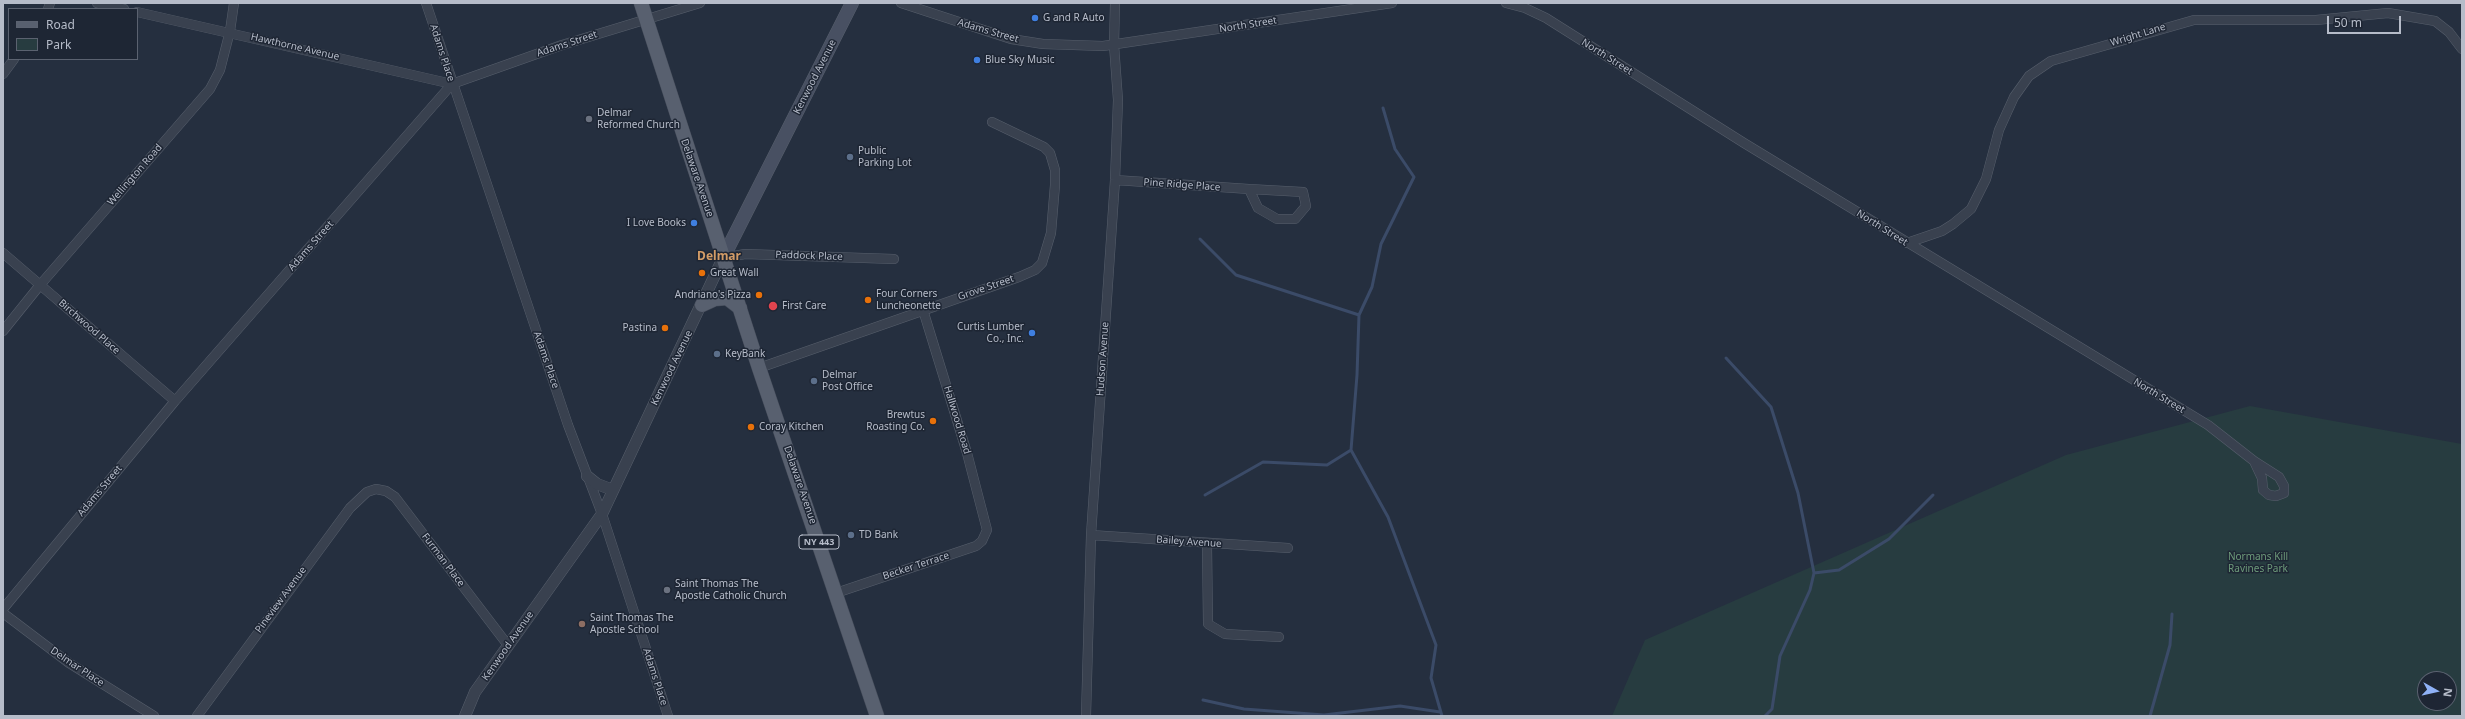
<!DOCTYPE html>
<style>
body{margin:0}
#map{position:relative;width:2465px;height:719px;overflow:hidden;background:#252f3f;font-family:"Noto Sans",sans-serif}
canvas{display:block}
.frame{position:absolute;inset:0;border:4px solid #b6bcc9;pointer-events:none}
.legend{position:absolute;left:8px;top:8px;width:130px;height:52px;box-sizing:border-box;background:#1e2634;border:1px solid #5b6270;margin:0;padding:5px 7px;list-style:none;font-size:12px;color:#b6bcc9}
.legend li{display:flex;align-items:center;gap:8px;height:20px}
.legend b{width:20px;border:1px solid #5b6270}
.north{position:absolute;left:2417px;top:671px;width:40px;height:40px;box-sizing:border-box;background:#1e2634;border:1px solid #5b6270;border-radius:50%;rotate:98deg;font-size:11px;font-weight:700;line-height:16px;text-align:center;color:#b6bcc9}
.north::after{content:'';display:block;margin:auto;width:14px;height:18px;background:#8fb1f6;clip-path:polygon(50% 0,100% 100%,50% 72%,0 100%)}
.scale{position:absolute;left:2327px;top:16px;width:74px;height:18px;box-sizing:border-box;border:2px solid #b6bcc9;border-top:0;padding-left:5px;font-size:12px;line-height:14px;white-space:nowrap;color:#b6bcc9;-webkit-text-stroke:3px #1e2634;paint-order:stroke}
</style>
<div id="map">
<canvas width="2465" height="719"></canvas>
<div class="frame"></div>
<ul class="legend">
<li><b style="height:5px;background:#58606f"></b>Road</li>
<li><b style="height:11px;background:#273c40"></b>Park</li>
</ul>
<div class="north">N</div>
<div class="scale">50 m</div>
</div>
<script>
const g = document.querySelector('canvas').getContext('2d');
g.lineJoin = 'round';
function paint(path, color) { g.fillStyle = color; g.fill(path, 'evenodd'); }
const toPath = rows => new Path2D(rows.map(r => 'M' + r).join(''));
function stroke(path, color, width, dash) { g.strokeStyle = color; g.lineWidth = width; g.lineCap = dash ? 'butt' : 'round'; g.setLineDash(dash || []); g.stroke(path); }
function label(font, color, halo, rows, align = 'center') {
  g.font = font + ' "Noto Sans",sans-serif'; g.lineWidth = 3; g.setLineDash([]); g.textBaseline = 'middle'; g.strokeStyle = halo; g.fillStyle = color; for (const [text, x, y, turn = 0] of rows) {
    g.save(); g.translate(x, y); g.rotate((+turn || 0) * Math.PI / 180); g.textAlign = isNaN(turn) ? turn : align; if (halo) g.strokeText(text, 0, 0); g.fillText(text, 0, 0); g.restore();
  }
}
const green = toPath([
 [2250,406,2462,444,2462,716,1612,716,1645,640,2066,455],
 [2425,679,2449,679,2449,703,2425,703]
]);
const stream = toPath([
 [1200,239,1236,275,1359,315,1357,375,1351,450,1388,517,1436,645,1431,678,1442,716],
 [1359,315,1372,287,1381,244,1414,177,1395,149,1383,108],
 [1726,358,1771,407,1798,493,1814,573,1810,590,1780,656,1772,709,1765,716],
 [1205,495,1263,462,1327,465,1351,450],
 [1814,573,1839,570,1889,539,1933,495],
 [1203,700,1244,709,1324,715,1400,706,1440,712],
 [2150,716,2170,645,2172,614]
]);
const minor = toPath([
 [97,3,124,9],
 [426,3,568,425,602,514,668,716],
 [901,3,1011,39,1043,44,1103,46,1392,3],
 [1506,3,1525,8,1546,18,1744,143,2208,425,2254,461],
 [48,9,50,3],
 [137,12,452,84],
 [3,74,14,59],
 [1115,180,1249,189],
 [1249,189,1303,192,1306,206,1295,219,1277,219,1258,208,1249,189],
 [1907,243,1942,231,1953,224,1971,209,1986,179,1999,130,2014,97,2029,76,2051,61,2194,20,2316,20,2388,13,2435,21,2449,32,2462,49],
 [3,253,175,401],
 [723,258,745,254,894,259],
 [3,331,40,285,210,89,220,70,230,31,234,3],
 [759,368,1019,277,1035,270,1042,263,1051,233,1055,185,1055,170,1050,153,1044,147,992,122],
 [2254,461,2279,477,2284,486,2284,493,2276,496,2269,495,2263,490,2262,478,2254,461],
 [1091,535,1288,548],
 [1207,544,1208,624,1225,634,1279,637],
 [836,593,976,546,982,541,987,530,967,453,923,310],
 [3,609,175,401,452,84,562,45,700,3],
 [3,613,69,663,154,716],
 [197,716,350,508,367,492,376,489,386,491,395,497,507,644],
 [1086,716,1091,535,1115,180,1118,100,1114,45,1115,3]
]);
const tertiary = toPath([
 [587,476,597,484,613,490],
 [465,716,475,692,602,514,723,258]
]);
const secondary = toPath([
 [723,258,852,3]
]);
const primary = toPath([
 [641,3,759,368,877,716],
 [702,305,715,299,727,298,740,308]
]);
const markers = [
 [1035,18,4,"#3f7fe0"],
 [977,60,4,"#3f7fe0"],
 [589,119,4,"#6b7280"],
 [850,157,4,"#5c6f8a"],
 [694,223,4,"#3f7fe0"],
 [702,273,4,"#e8710a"],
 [759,295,4,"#e8710a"],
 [868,300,4,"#e8710a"],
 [773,306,5,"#e0444e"],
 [665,328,4,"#e8710a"],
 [1032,333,4,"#3f7fe0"],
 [717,354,4,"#5c6f8a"],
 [814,381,4,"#5c6f8a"],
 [933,421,4,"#e8710a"],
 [751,427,4,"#e8710a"],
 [851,535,4,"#5c6f8a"],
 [667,590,4,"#6b7280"],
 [582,624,4,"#8d6e63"]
];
const shields = [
 [819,542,40]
];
const shieldNames = [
 ["NY 443",819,542]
];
const poiNames = [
 ["G and R Auto",1043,18],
 ["Blue Sky Music",985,60],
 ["Delmar",597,113],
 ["Reformed Church",597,125],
 ["Public",858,151],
 ["Parking Lot",858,163],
 ["I Love Books",686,223,"right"],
 ["Great Wall",710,273],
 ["Four Corners",876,294],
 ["Luncheonette",876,306],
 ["Andriano's Pizza",751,295,"right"],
 ["First Care",782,306],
 ["Curtis Lumber",1024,327,"right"],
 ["Co., Inc.",1024,339,"right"],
 ["Pastina",657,328,"right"],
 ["KeyBank",725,354],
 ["Delmar",822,375],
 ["Post Office",822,387],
 ["Brewtus",925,415,"right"],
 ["Roasting Co.",925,427,"right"],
 ["Coray Kitchen",759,427],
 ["TD Bank",859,535],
 ["Saint Thomas The",675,584],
 ["Apostle Catholic Church",675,596],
 ["Saint Thomas The",590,618],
 ["Apostle School",590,630]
];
const streetNames = [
 ["North Street",1248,25,-9],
 ["Adams Street",988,31,16],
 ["Wright Lane",2138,35,-17],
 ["Adams Street",567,44,-18],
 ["Hawthorne Avenue",295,47,13],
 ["Adams Place",442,53,72],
 ["North Street",1607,57,32],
 ["Kenwood Avenue",815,77,-63],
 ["Wellington Road",135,175,-49],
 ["Delaware Avenue",697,178,71],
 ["Pine Ridge Place",1182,185,4],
 ["North Street",1882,228,32],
 ["Adams Street",311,246,-49],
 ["Paddock Place",809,256,2],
 ["Grove Street",986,288,-19],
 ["Birchwood Place",89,327,41],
 ["Hudson Avenue",1103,359,-86],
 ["Adams Place",546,360,71],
 ["Kenwood Avenue",672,368,-64],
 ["North Street",2159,396,31],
 ["Hallwood Road",957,420,73],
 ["Delaware Avenue",800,485,71],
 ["Adams Street",100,491,-50],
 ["Bailey Avenue",1189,542,4],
 ["Furman Place",443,560,53],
 ["Becker Terrace",916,566,-18],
 ["Pineview Avenue",281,600,-54],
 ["Kenwood Avenue",508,646,-55],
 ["Delmar Place",77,667,34],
 ["Adams Place",655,677,72]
];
const parkNames = [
 ["Normans Kill",2258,557],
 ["Ravines Park",2258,569]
];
const quarterNames = [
 ["Delmar",719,257]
];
paint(green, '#273c40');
stroke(stream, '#3b4b68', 3);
stroke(minor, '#575f6c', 10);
stroke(tertiary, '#575f6c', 12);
stroke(secondary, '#575f6c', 14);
stroke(primary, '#434a58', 15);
stroke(minor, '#39414f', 9);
stroke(tertiary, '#39414f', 11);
stroke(secondary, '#485062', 13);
stroke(primary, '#58606f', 14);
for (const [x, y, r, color] of markers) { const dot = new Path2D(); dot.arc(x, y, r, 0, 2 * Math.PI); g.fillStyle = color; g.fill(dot); stroke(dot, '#1e2634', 1.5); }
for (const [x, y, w] of shields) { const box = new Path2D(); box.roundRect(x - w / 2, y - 7, w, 14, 3); g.fillStyle = '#1e2634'; g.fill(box); stroke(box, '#b6bcc9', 1); }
label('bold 9px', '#b6bcc9', null, shieldNames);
label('10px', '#b6bcc9', '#1e2634', poiNames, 'left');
label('10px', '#b6bcc9', '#1e2634', streetNames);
label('10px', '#6d9a7a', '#1e2634', parkNames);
label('bold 12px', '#d39c67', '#1e2634', quarterNames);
</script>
